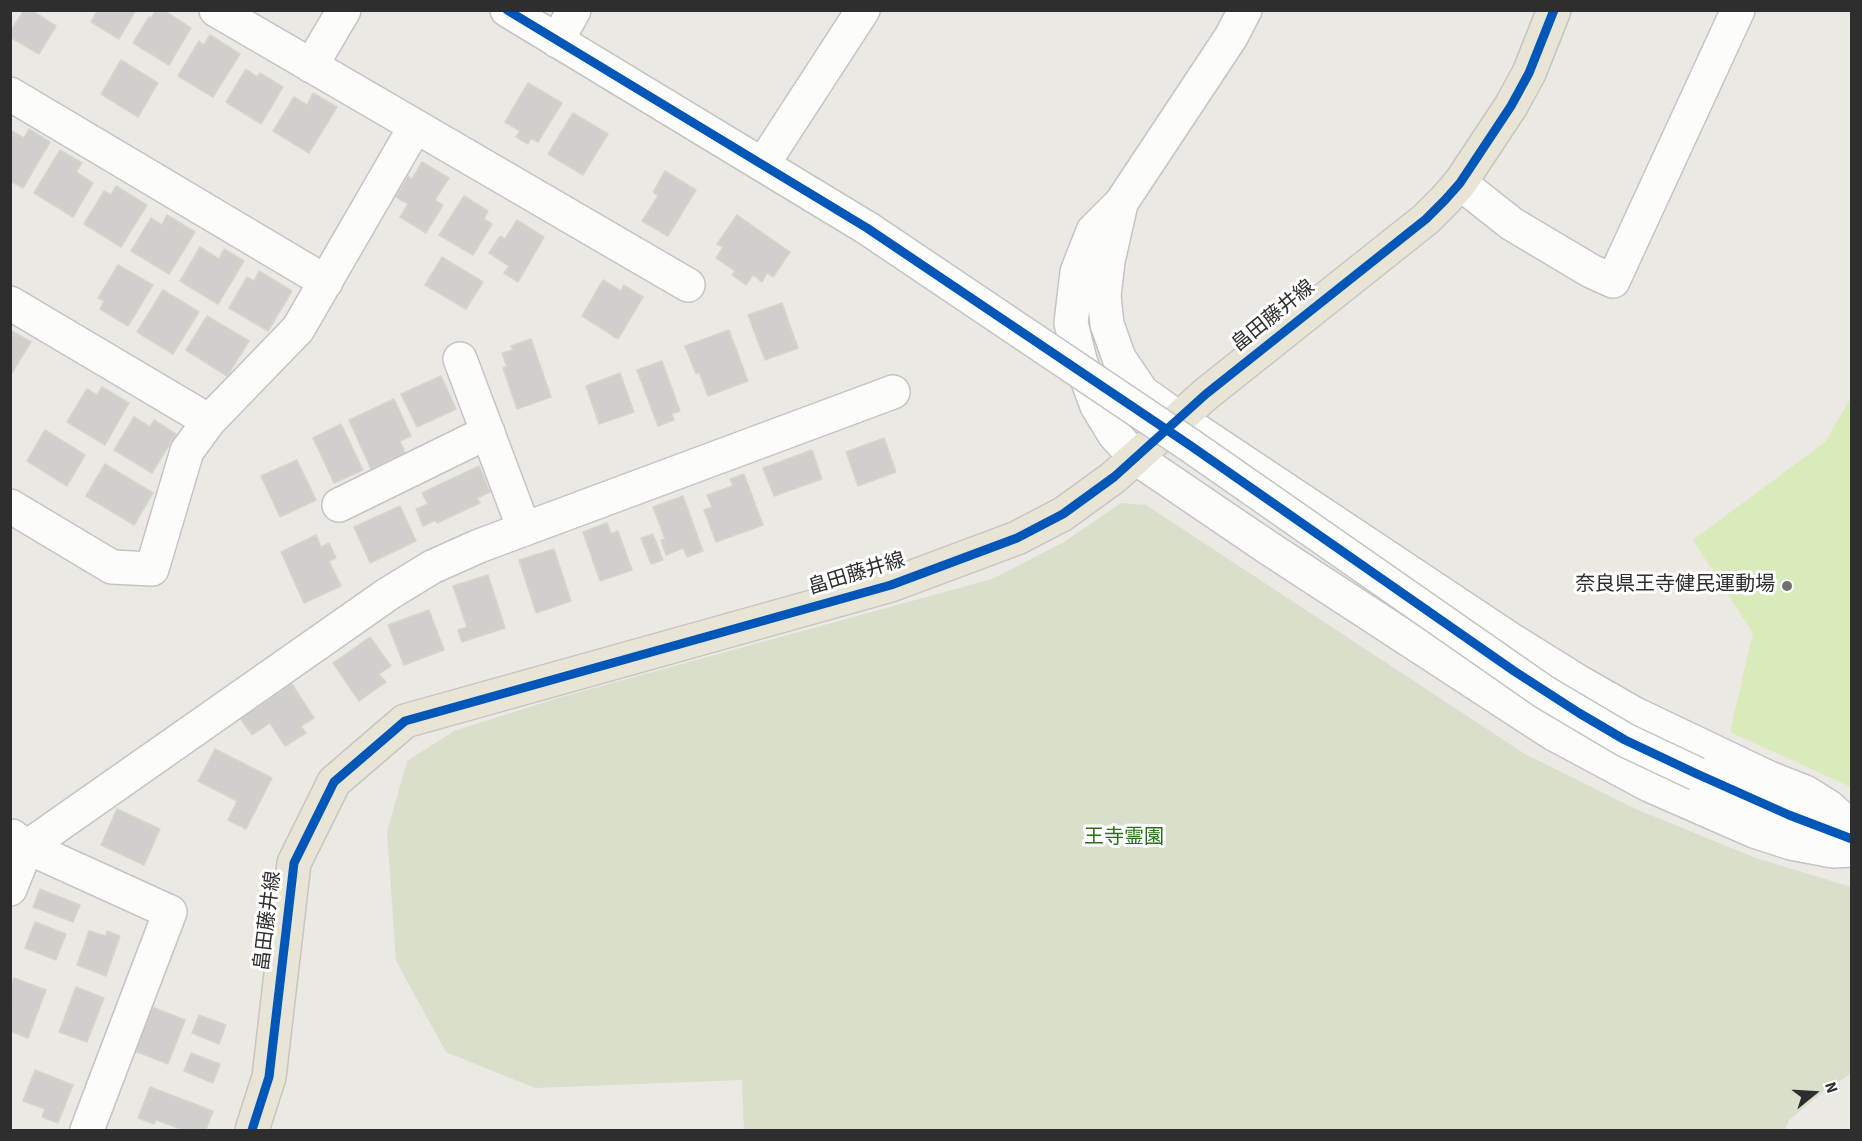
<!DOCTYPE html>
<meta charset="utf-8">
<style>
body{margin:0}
#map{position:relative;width:1862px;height:1141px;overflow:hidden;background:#ece8e4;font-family:"Source Sans 3",sans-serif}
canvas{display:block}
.frame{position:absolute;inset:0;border:12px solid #2e2e2e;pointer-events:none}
.north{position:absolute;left:1784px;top:1063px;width:60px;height:60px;-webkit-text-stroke:4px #fff;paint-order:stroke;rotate:72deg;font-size:16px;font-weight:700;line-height:24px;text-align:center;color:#2e2e2e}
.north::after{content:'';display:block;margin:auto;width:21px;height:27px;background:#2e2e2e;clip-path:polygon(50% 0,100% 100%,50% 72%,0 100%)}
</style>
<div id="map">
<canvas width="1862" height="1141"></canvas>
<div class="frame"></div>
<div class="north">N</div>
</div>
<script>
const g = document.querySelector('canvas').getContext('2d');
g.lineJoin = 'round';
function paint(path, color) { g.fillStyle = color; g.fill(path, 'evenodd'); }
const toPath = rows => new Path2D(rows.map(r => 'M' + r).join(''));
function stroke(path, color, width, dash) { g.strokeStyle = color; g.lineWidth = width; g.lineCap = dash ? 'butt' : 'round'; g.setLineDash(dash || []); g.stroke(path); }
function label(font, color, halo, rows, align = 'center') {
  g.font = font + ' "Source Sans 3","Noto Sans JP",sans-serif'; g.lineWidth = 6; g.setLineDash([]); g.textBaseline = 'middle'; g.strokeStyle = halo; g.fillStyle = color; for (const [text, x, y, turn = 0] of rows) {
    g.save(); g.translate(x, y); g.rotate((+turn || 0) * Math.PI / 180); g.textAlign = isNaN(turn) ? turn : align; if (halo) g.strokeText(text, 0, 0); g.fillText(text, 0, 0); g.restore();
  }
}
const cemetery = toPath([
 [1121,503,1146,505,1525,754,1638,810,1756,858,1851,887,1851,1074,1828,1088,1789,1120,1785,1130,744,1130,742,1080,535,1088,446,1052,396,961,387,832,407,761,454,731,561,697,992,579,1064,542]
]);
const pitch = toPath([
 [1851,398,1851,787,1730,732,1753,633,1693,540,1825,442]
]);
const building = toPath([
 [24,10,31,10,56,26,39,54,10,37,10,32,24,10],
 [98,10,136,10,119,39,91,22,98,10],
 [156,10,163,10,191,28,169,65,133,43,149,17,151,18,156,10],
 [210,35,240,54,213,97,178,76,199,41,204,45,210,35],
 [121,60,158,83,138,117,101,94,121,60],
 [246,69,257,77,260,73,283,87,261,124,226,102,246,69],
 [528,83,562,103,538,142,531,138,528,144,516,137,520,131,505,122,528,83],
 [313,93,337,107,309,153,273,131,294,97,307,105,313,93],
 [573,113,608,134,583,175,548,154,573,113],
 [29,129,50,142,23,188,10,181,10,130,24,138,29,129],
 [60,150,82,163,76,172,93,183,73,217,34,193,60,150],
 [422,162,449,178,435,200,443,205,426,233,400,217,408,204,396,197,408,176,412,179,422,162],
 [665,171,696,190,668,236,642,221,658,196,653,192,665,171],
 [116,186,147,205,121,247,84,224,104,191,111,195,116,186],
 [464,196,488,211,484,219,492,224,473,255,439,235,464,196],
 [167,215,195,232,169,274,131,251,151,218,162,225,167,215],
 [737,215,790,252,773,277,767,273,762,282,753,275,746,285,732,275,735,271,716,258,723,247,717,244,737,215],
 [517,220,544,237,518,282,504,273,509,266,489,253,500,236,505,239,517,220],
 [200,247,219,259,224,249,244,261,218,304,180,281,200,247],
 [442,257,483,282,466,309,425,285,442,257],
 [118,265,153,285,128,326,100,309,104,301,98,298,118,265],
 [259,271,292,291,268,331,229,308,247,277,254,281,259,271],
 [603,280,621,291,624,285,643,297,618,339,582,316,603,280],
 [163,290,199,312,173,354,137,332,163,290],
 [782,303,798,348,765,360,748,315,782,303],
 [207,316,249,341,227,376,186,350,207,316],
 [10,330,31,342,10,376,10,330],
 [729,330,748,381,708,396,699,372,696,374,685,346,729,330],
 [531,339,551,397,517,409,503,368,507,367,502,353,513,350,511,346,531,339],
 [662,361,680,411,672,414,674,420,658,426,637,370,662,361],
 [620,373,634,412,599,424,586,386,620,373],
 [441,376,456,409,417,427,401,394,441,376],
 [102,387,129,403,105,445,67,422,87,389,97,395,102,387],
 [394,399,411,436,400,441,405,453,371,469,349,420,394,399],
 [134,417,150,427,154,420,176,434,152,473,114,450,134,417],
 [341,424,363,470,334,483,313,438,341,424],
 [45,430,85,455,67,486,27,461,45,430],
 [884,438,896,472,858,486,846,452,884,438],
 [812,450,822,479,774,496,763,468,812,450],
 [297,460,316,500,280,517,261,476,297,460],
 [105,464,153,493,134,525,86,496,105,464],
 [479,466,490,492,477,498,480,503,437,523,436,520,423,526,416,509,428,504,422,493,479,466],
 [744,474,763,525,716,542,704,510,712,507,707,495,733,486,730,479,744,474],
 [683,496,703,551,687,557,683,548,666,555,661,540,665,539,653,507,683,496],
 [400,506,416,541,370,563,354,527,400,506],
 [607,523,611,534,618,531,632,570,600,581,583,532,607,523],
 [653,534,663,560,651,564,641,538,653,534],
 [316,535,321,547,329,543,336,558,329,561,341,586,304,603,281,552,316,535],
 [554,549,571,601,536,613,519,560,554,549],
 [488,575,505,628,462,642,458,630,467,627,453,586,488,575],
 [429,610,444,650,404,665,388,625,429,610],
 [370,637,391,666,379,674,386,682,359,701,333,663,370,637],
 [292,684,314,718,301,726,306,733,285,746,270,723,252,735,240,718,292,684],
 [215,749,272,778,246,829,228,820,237,801,198,781,215,749],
 [117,809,160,829,144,865,101,845,117,809],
 [40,889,80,905,73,922,33,907,40,889],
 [35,922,66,934,56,960,25,948,35,922],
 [89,931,106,936,107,931,120,936,106,976,77,965,89,931],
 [14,978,46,990,28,1038,10,1031,12,1013,10,1013,10,987,14,978],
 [76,987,104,998,87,1042,59,1032,76,987],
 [152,1007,185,1020,168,1064,135,1051,152,1007],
 [199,1015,226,1025,219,1044,192,1033,199,1015],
 [191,1053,220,1064,213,1083,184,1071,191,1053],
 [35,1070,73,1085,58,1123,42,1117,45,1109,23,1101,35,1070],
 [150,1087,213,1111,206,1130,184,1130,156,1120,154,1124,138,1118,150,1087]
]);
const minor = toPath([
 [216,10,688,285],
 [507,10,867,228],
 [1245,10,1231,37,1121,203,1093,231,1077,272,1071,323,1080,360,1097,406,1114,434,1136,458,1270,549,1552,733,1649,785,1754,831,1791,843,1833,851,1852,850],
 [557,41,574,10],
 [311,66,344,10],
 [10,94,326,282],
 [763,164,863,10],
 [1460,183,1512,224,1591,271,1613,281,1738,10],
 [1120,208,1108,261,1104,296,1107,324,1119,358,1142,392,1178,418,1510,639,1579,682,1635,714,1767,777,1805,792,1829,807,1852,828],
 [10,303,209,421],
 [460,359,524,529],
 [339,505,488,432],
 [10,506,112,567,152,569,187,451,209,421,298,329,415,127],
 [1697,774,1789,815,1852,839],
 [12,836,27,847,170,912,87,1130],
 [10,889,27,847,388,594,432,567,479,546,893,392]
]);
const major = toPath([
 [252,1130,269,1077,294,863,334,782,405,721,891,585,1017,538,1063,514,1114,477,1206,394,1426,219,1445,200,1460,183,1511,106,1529,73,1554,10]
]);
const minorBridge = toPath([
 [867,228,1191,446,1544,692,1625,740,1697,774]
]);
const cycleway = toPath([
 [507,10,867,228,1191,446,1514,671,1579,713,1625,740,1697,774,1789,815,1852,839],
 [252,1130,269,1077,294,863,334,782,405,721,891,585,1017,538,1063,514,1114,477,1206,394,1426,219,1445,200,1460,183,1511,106,1529,73,1554,10]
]);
const markers = [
 [1787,586,6,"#706f6e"]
];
const streetNames = [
 ["畠田藤井線",1274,317,-39],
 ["畠田藤井線",857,575,-17],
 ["畠田藤井線",269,921,-83]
];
const poiNames = [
 ["奈良県王寺健民運動場",1775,586]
];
const parkNames = [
 ["王寺霊園",1124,839]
];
paint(cemetery, '#d8e0cc');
paint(pitch, '#d9eabb');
paint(building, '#d1cecb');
stroke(building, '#d7d4d0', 1.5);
stroke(minor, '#c5c4c5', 36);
stroke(major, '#c6c5c4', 36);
stroke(minor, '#fcfcfb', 33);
stroke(major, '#e8e4d6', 33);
stroke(minorBridge, '#c5c4c5', 36, []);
stroke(minorBridge, '#fcfcfb', 33);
stroke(cycleway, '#0057b8', 9);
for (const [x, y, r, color] of markers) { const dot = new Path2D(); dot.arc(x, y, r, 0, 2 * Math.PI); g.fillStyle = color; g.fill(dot); stroke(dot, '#fff', 2); }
label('20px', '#2e2e2e', '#fff', streetNames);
label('20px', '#2e2e2e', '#fff', poiNames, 'right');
label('20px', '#2c6e1b', '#fff', parkNames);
</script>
